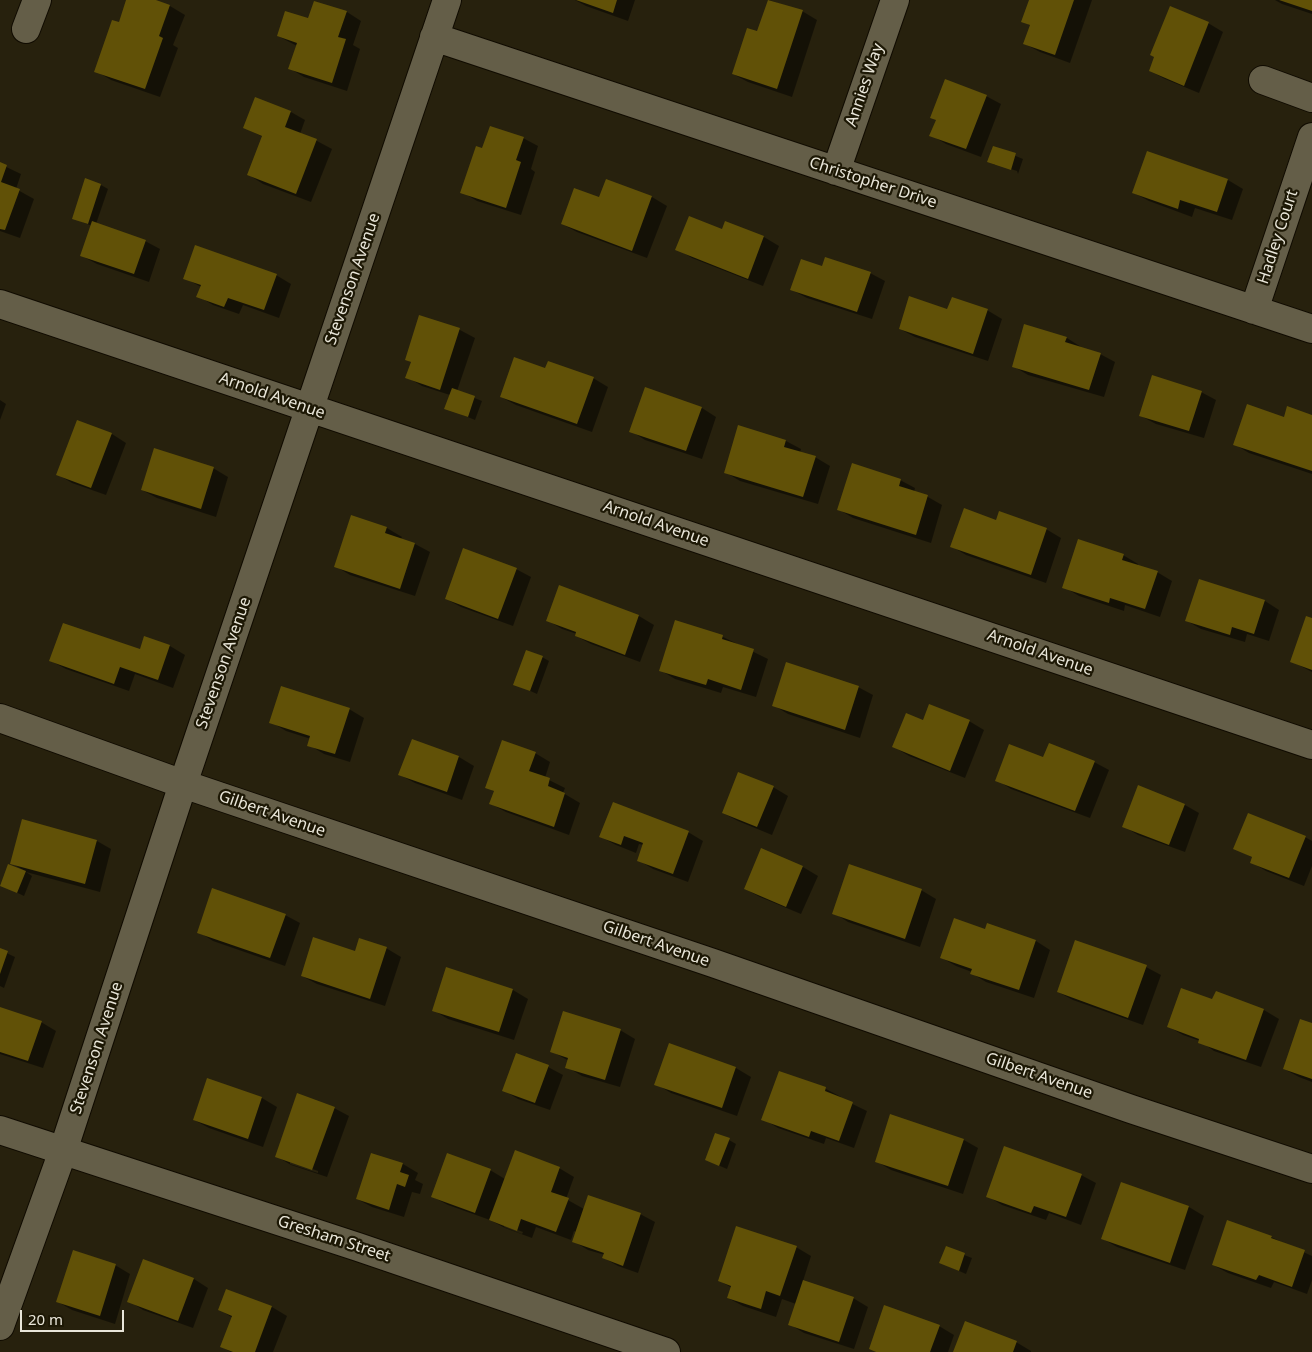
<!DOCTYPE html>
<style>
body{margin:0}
#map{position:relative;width:1312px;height:1352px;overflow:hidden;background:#27210d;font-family:"Noto Sans",sans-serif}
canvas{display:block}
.scale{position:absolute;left:20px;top:1310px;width:104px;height:22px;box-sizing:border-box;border:2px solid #e9e6d9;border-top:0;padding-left:6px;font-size:15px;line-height:18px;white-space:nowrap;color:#e9e6d9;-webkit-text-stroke:4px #1d1805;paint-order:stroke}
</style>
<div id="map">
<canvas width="1312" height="1352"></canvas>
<div class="scale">20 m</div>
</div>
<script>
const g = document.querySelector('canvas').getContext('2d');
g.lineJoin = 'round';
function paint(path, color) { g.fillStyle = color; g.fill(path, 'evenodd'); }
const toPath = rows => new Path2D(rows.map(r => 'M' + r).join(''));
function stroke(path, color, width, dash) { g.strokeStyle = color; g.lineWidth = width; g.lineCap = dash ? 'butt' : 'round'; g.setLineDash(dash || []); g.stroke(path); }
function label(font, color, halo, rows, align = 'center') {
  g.font = font + ' "Noto Sans",sans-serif'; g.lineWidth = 4.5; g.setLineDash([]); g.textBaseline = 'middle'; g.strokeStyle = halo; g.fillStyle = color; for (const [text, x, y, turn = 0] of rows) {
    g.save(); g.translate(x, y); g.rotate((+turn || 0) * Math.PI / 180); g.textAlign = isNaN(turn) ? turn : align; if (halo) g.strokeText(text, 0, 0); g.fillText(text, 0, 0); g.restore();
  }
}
const shadow = toPath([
 [128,0,152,0,170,6,185,15,173,45,178,48,160,97,111,80,96,71,119,24],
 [575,0,635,0,628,21,586,6],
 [769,0,802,11,817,20,792,97,748,82,733,74,758,33],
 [1030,0,1092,0,1070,63,1040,52,1025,44,1031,26,1023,21],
 [1275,0,1312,0,1312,14,1282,4],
 [347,12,361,21,353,45,360,49,347,91,304,77,289,68,297,46,278,36,309,20],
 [1208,23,1223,32,1199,93,1165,79,1150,71],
 [986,96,1001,104,981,157,946,144,931,135],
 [291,112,305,120,300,134,317,141,332,149,311,202,263,184,249,175,263,137,245,128],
 [523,138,538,146,531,169,535,172,521,215,477,201,462,192],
 [994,147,1023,159,1018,174,1017,171,995,164,995,165,989,162],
 [1148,153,1228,180,1243,189,1232,220,1195,208,1192,217,1149,201,1134,193],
 [0,164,21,174,16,189,34,199,20,238,0,231],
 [607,181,652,197,667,206,647,258,577,232,562,224,600,198],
 [101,185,108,189,96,224,145,241,160,249,149,282,97,264,82,256,92,226,73,218],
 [726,222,764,237,779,246,763,286,692,258,677,249,723,231],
 [823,267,870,273,885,281,872,319,807,298,792,290],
 [276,275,291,284,279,318,243,305,239,314,213,305,198,296,201,287,185,278],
 [948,310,987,310,1002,319,988,361,915,337,900,329],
 [420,316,460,330,475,338,457,391,482,401,475,420,446,408,450,395,422,386,407,377,412,363,406,359],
 [1025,326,1067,338,1081,347,1081,348,1100,354,1115,362,1104,397,1028,375,1013,366],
 [546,369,593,378,608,387,592,432,516,405,501,397],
 [1201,392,1216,400,1204,438,1156,424,1141,416],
 [0,400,6,404,0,420],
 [702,408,716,417,702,459,645,440,631,431],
 [1312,416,1312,474,1249,453,1234,444,1285,418],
 [739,427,786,441,801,449,800,453,815,457,830,466,818,504,740,481,725,472],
 [112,434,126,443,106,495,72,483,57,474],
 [213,468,228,477,216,517,157,498,142,490],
 [900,480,915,488,914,492,928,497,942,505,931,543,853,518,838,509],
 [351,516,387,528,402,537,401,539,415,544,430,552,415,596,350,575,335,566],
 [997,521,1046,529,1061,538,1046,583,966,555,951,546],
 [1123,555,1138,564,1138,566,1157,572,1172,581,1160,617,1125,605,1124,611,1079,596,1064,587],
 [516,569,531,577,513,626,461,607,446,599],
 [559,587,639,616,654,625,640,662,591,644,576,636,577,634,562,629,547,620],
 [1265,601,1279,610,1269,641,1247,634,1245,642,1201,629,1187,621],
 [1312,619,1312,672,1291,661],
 [676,622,723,637,768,659,756,697,723,687,721,693,675,679,660,670],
 [145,638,170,646,185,655,173,688,135,674,129,691,66,669,51,661,140,651],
 [542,657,549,661,537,694,515,684],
 [858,687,873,695,860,738,788,714,773,705],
 [349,709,364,718,350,762,324,754,309,745,311,739,286,731,271,722],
 [969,721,984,730,965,778,909,756,894,747,924,722],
 [413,740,459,757,474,766,462,800,415,783,400,775],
 [535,753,550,762,545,778,565,788,563,793,580,803,569,835,506,812,491,804,495,792,487,787],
 [1044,759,1094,762,1109,770,1090,818,1011,789,997,780],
 [773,787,788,796,772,835,738,821,723,813],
 [1138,787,1185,805,1199,813,1185,852,1138,835,1123,826],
 [688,832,703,841,688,882,653,869,638,860,643,845,639,844,636,853,616,845,601,837],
 [1305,837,1312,841,1312,866,1304,886,1266,871,1251,862,1253,858,1235,848],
 [97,841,111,849,100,892,26,872,32,876,24,896,1,885,22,871,23,870,12,863],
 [761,850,803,867,818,876,801,914,760,897,745,889],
 [921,890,936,899,920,947,848,922,834,913],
 [285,915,300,923,285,966,213,941,199,932],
 [988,925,1036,941,1050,950,1034,998,986,982,971,973,972,972,956,966,942,958,986,931],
 [386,948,401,957,385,1006,317,984,302,976,356,953],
 [0,950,15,957,4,988,0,986],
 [1146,967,1161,975,1143,1025,1073,1000,1058,992],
 [447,969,513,990,528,999,514,1040,448,1019,433,1010],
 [1217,993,1264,1010,1279,1019,1261,1067,1214,1051,1200,1041,1183,1035,1169,1027,1213,1001],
 [0,1008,41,1022,56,1031,43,1068,0,1054],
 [1312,1024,1312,1082,1299,1077,1284,1069],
 [620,1030,635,1039,620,1087,582,1076,567,1067,569,1061,551,1051],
 [670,1045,736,1068,751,1077,737,1116,671,1093,656,1084],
 [516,1055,548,1067,563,1075,550,1110,518,1099,503,1090],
 [780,1072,826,1089,841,1097,840,1098,867,1111,854,1148,826,1138,824,1144,778,1128,763,1119],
 [208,1080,262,1098,277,1107,263,1147,209,1128,194,1120],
 [334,1108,349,1116,327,1177,291,1165,276,1156],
 [290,1161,318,1171,318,1173,290,1164],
 [729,1140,736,1144,727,1169,713,1163],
 [964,1140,978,1148,963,1194,891,1170,876,1161],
 [372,1155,403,1164,418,1173,415,1180,423,1184,420,1194,412,1192,404,1217,372,1207,357,1199],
 [559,1168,574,1177,566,1199,584,1209,640,1214,655,1222,638,1273,618,1266,604,1258,605,1255,588,1250,573,1241,576,1232,574,1231,571,1240,536,1227,532,1238,505,1228,490,1220,448,1205,433,1197,490,1170,505,1179],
 [504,1225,523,1232,522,1234,504,1227],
 [1081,1175,1096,1183,1081,1225,1049,1213,1046,1220,1002,1205,987,1196],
 [1121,1184,1189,1207,1204,1216,1185,1270,1117,1247,1103,1239],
 [1271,1237,1312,1256,1312,1280,1307,1294,1274,1282,1271,1288,1228,1273,1213,1265],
 [796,1247,811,1256,803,1281,853,1298,868,1307,854,1349,804,1333,789,1324,796,1304,782,1299,776,1317,743,1306,728,1298,732,1288,720,1281],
 [946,1248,972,1258,966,1274,941,1263],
 [115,1265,130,1274,115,1324,72,1310,58,1302],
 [194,1279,208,1288,193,1328,143,1310,129,1301],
 [227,1290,272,1307,287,1316,273,1352,231,1352,222,1347,233,1318,220,1310],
 [939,1326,954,1335,948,1352,876,1352,871,1349],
 [1016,1342,1031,1351,1031,1352,954,1352]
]);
const building = toPath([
 [126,0,156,0,170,5,159,36,163,38,145,89,94,72,112,20,119,22],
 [576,0,617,0,613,13],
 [768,0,803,10,777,89,732,74,747,28,757,31],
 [1029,0,1074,0,1055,55,1023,44,1030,25,1021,22],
 [1279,0,1312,0,1312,11],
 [314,1,347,11,338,37,346,39,332,83,288,69,297,43,277,36,285,11,308,18],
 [1170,6,1209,22,1184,86,1149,71,1154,57,1150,55],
 [945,79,987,95,966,149,929,136,936,120,930,118],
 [255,97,291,111,285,127,317,139,296,194,247,175,262,136,243,128],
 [490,126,524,137,516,160,521,162,506,208,460,193,476,146,482,148],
 [993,146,1016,153,1011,170,987,162],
 [1147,151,1228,179,1217,212,1180,200,1178,209,1132,193],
 [0,162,7,165,1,182,20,189,5,230,0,229],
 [85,178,101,184,88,224,72,219],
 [606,179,652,196,632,251,561,224,574,188,599,197],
 [689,216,722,229,725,221,764,236,748,279,675,250],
 [92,221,146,240,134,274,80,256],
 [195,245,277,274,264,310,228,298,224,307,196,297,201,285,183,279],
 [825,257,871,272,857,312,790,290,801,259,822,266],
 [909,296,947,309,952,297,988,309,973,354,899,329],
 [419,315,460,328,440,390,405,378,411,362,405,360],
 [1024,324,1067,337,1065,342,1101,353,1089,390,1012,367],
 [514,357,545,368,548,361,594,377,577,424,500,397],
 [1152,375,1202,391,1189,431,1139,416],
 [645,387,702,407,686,451,629,432],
 [452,388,475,396,468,417,444,409],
 [1247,404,1284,417,1287,406,1312,415,1312,471,1233,445],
 [77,420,112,433,91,488,56,475],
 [738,425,786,440,784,447,816,456,803,497,724,473],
 [154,448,214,467,201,509,141,490],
 [852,463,901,479,899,486,928,495,916,535,837,510],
 [964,508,996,520,999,511,1047,528,1031,575,950,547],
 [351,515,387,527,385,533,415,543,400,589,334,567],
 [1078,539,1124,554,1122,560,1158,571,1145,609,1110,598,1109,603,1062,588],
 [463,548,517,568,498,619,445,599],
 [1199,579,1265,600,1254,634,1232,627,1230,635,1185,621],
 [559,585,639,615,625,655,575,636,576,632,546,621],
 [1306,616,1312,618,1312,670,1290,662],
 [675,620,723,635,722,639,754,649,741,690,708,679,706,685,659,671],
 [63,623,140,649,144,636,170,645,158,680,120,667,114,684,49,661],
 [526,650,543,656,530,691,513,685],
 [786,662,859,686,845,730,772,706],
 [281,686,350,708,335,754,307,746,310,736,269,723],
 [929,704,970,720,950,771,892,747,906,713,923,720],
 [412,739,459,756,447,792,398,775],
 [502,740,536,752,529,771,550,778,548,786,565,793,554,827,489,804,494,791,485,788],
 [1049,743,1095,761,1075,811,995,781,1009,744,1043,757],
 [738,772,774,786,757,827,722,813],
 [1138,785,1185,804,1169,845,1122,827],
 [613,802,689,831,673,874,637,861,643,843,624,836,621,845,599,837],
 [1248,813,1306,836,1289,878,1250,863,1252,857,1233,849],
 [22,819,97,840,85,884,10,864],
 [761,848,803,866,786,907,744,889],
 [8,864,26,871,17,893,0,886],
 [849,864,922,889,905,939,832,914],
 [212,888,286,914,270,958,197,933],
 [954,918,985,929,987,923,1036,940,1019,990,970,974,972,969,940,958],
 [313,937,355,951,359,938,387,947,370,999,301,976],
 [1075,940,1147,965,1128,1018,1057,992],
 [0,948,8,951,0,974],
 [446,967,513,989,499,1032,432,1011],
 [1181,988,1212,999,1216,991,1264,1009,1246,1060,1198,1043,1199,1039,1167,1027],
 [0,1007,42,1021,28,1061,0,1052],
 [563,1011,621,1029,605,1080,565,1068,568,1058,550,1052],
 [1300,1019,1312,1023,1312,1079,1283,1069],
 [669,1043,736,1067,722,1108,654,1085],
 [516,1053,549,1065,535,1103,502,1091],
 [779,1071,826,1087,825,1091,853,1102,839,1141,811,1131,809,1137,761,1120],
 [207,1078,262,1097,248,1139,193,1120],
 [297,1093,335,1107,312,1170,275,1157],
 [890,1114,964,1139,948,1186,875,1162],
 [715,1133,730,1138,719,1166,705,1160],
 [1004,1146,1082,1174,1066,1217,1034,1206,1031,1213,986,1197],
 [515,1150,560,1167,551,1192,569,1198,556,1232,521,1219,517,1231,489,1220],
 [371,1153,403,1163,400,1172,409,1175,405,1187,397,1184,389,1210,356,1199],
 [447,1153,491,1169,475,1213,431,1197],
 [1121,1182,1189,1206,1170,1263,1101,1239],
 [588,1195,641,1213,623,1266,602,1258,604,1253,572,1242],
 [1227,1220,1272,1236,1271,1238,1305,1250,1292,1287,1259,1275,1256,1280,1212,1265],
 [736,1226,797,1246,780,1296,766,1291,761,1309,727,1298,731,1286,718,1281],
 [946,1246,965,1253,959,1271,939,1263],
 [73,1250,116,1264,100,1316,56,1302],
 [143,1259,194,1278,178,1321,127,1302],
 [803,1280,854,1297,839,1342,788,1325],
 [226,1289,272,1306,255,1352,233,1352,220,1347,232,1316,218,1310],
 [884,1305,940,1325,930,1352,876,1352,869,1349],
 [965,1321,1017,1341,1013,1352,953,1352]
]);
const minor = toPath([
 [26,29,37,0],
 [434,37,1312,329],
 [1263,80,1312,98],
 [836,171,895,0],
 [0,304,1312,745],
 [1254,310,1312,137],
 [0,718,183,784,713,963,1131,1109,1312,1169],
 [0,1130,358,1247,666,1352],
 [0,1326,63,1151,183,784,447,0]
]);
const streetNames = [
 ["Annies Way",865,85,-71],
 ["Christopher Drive",873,183,18],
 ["Hadley Court",1278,237,-72],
 ["Stevenson Avenue",353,279,-71],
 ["Arnold Avenue",272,396,19],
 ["Arnold Avenue",656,524,19],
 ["Arnold Avenue",1040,653,19],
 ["Stevenson Avenue",224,663,-71],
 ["Gilbert Avenue",272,814,19],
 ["Gilbert Avenue",656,944,19],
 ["Stevenson Avenue",97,1048,-72],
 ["Gilbert Avenue",1039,1076,19],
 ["Gresham Street",334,1239,18]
];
paint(shadow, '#0007');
paint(building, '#615107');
stroke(minor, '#100b00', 30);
stroke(minor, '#645e48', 28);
label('16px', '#e9e6d9', '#1d1805', streetNames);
</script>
